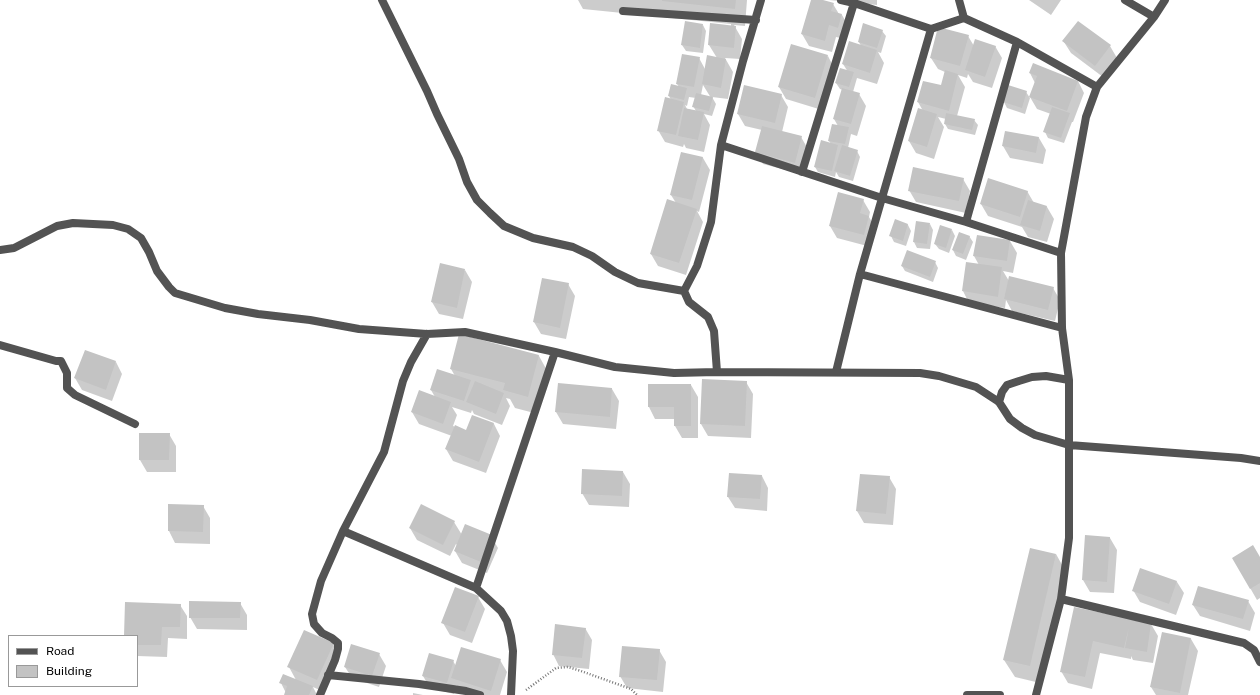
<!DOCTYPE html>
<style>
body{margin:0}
#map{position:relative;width:1260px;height:695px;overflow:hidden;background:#fff;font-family:"Public Sans",sans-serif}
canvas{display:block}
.legend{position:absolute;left:8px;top:635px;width:130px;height:52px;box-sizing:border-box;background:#fff;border:1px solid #999;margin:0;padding:5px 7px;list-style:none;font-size:12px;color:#000}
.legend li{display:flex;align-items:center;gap:8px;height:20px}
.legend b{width:20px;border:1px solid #999}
</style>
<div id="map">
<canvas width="1260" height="695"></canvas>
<ul class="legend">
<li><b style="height:5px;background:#535353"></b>Road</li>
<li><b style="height:11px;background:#c3c3c3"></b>Building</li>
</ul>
</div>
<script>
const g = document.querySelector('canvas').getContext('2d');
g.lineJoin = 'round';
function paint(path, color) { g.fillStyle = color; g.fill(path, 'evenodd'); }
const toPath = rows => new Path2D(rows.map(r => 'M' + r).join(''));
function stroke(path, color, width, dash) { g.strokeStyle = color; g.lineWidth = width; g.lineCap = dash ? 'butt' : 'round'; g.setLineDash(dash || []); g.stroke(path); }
const shadow = toPath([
 [578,0,747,0,745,26,734,25,742,39,740,59,725,58,733,72,728,99,712,97,716,104,712,116,704,114,710,125,704,152,686,148,684,144,683,147,665,142,658,130,671,100,669,96,671,86,679,87,677,84,699,58,705,69,717,58,709,45,731,26,731,24,583,9],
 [703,85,711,98,701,95],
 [689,97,696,98,693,106,696,111,687,109,685,105,687,106],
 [812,0,819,0,833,4,839,14,842,15,849,27,845,39,836,37,832,52,809,46,802,34],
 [829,0,877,0,877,5],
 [1029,0,1061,0,1051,15],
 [703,25,706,31,703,53,686,51,682,45],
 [882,31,886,36,881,53,878,52,884,63,877,84,857,78,853,92,859,94,866,106,857,136,851,134,848,148,857,151,860,157,853,181,839,177,836,172,835,177,818,172,815,167,831,144,829,141,838,126,834,119,843,90,840,89,836,83,848,72,843,64,861,46,859,42],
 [968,36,974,46,995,46,1002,58,992,88,973,82,968,74,967,78,958,75,965,87,957,116,974,120,978,125,975,135,948,129,945,124,946,119,938,117,944,127,934,159,916,153,909,141,923,111,918,102,942,87,945,72,938,69,931,58],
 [1064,42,1110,46,1117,58,1103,77,1071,53],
 [828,56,834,68,822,110,786,99,779,87],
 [1030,73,1078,81,1084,93,1073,122,1072,122,1064,143,1048,138,1045,132,1051,114,1037,109,1030,97,1035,83],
 [1026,92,1030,98,1025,114,1007,108,1004,102],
 [781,95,788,107,782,132,801,137,808,149,801,174,763,164,756,152,762,130,745,126,738,114],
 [1039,138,1046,150,1043,164,1010,158,1003,146],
 [682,153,703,158,710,170,699,212,697,211,703,222,686,275,658,266,651,254,676,203,671,195],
 [963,179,970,191,966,213,916,202,909,190],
 [1027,191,1034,203,1047,207,1054,219,1047,242,1028,237,1022,227,988,216,981,204],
 [863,200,870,212,869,217,876,229,871,247,837,238,830,226],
 [896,221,908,225,911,231,906,246,894,242,891,236],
 [930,224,933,230,930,249,917,248,914,242],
 [952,230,955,236,949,253,939,249,935,244],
 [969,236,973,242,966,260,956,256,953,250],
 [1010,241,1017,253,1013,273,1003,271,1009,281,1053,288,1060,300,1055,321,1012,311,1006,300,1005,308,969,303,963,291,967,263,979,265,974,256],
 [935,262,938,268,933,282,905,271,902,266],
 [465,270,472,282,463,319,439,314,432,302],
 [568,284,575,296,566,339,541,334,534,322],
 [539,356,549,374,538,414,515,408,510,399,506,398,510,406,502,425,474,414,472,410,471,413,452,407,457,415,453,426,467,431,473,416,494,424,500,436,486,473,453,461,446,449,452,436,419,424,412,412,435,397,431,390,455,376,451,369],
 [116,362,122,374,112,401,82,390,75,378],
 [746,382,753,394,751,438,708,436,701,424],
 [691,385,698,397,698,438,682,438,675,426,675,419,655,419,649,407],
 [612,389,619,401,616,429,563,424,556,412],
 [169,434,176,446,176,472,147,472,140,460],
 [623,472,630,484,629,507,589,505,582,493],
 [762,476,768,488,767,511,735,508,728,497],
 [889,477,896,489,893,525,864,523,857,511],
 [169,505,203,506,210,518,210,544,175,543,169,531],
 [454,522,462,535,491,536,498,548,487,573,462,563,455,551,457,545,456,544,450,556,417,540,410,528],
 [1086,536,1110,538,1117,550,1114,593,1090,592,1083,580],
 [1056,554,1066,572,1040,683,1015,677,1004,660],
 [1233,558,1260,560,1260,598,1257,600],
 [1177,582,1184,593,1176,615,1140,602,1133,590],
 [478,597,485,609,472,643,450,635,443,623],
 [1248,601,1255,613,1250,631,1200,616,1193,605],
 [240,603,247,615,247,630,197,629,190,617],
 [180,605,187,616,187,639,168,638,167,657,137,656,137,636,125,636],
 [1075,609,1151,624,1158,636,1153,663,1133,660,1131,656,1131,659,1100,653,1092,689,1068,683,1061,671],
 [585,628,592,640,589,669,559,666,553,654],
 [1163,633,1191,639,1198,651,1188,695,1156,695,1151,687],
 [333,644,340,656,324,692,313,687,317,695,285,695,286,693,281,683,296,680,289,667],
 [659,650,666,662,663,692,627,688,620,676],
 [379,654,386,666,379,687,352,678,345,667],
 [500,660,507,672,500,695,475,695,459,690,456,685,454,694,430,688,423,676,453,661,456,666],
 [413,693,423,695,413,695]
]);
const building = toPath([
 [662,0,736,0,735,9,662,1],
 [811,0,823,0,834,3,831,11,842,14,838,28,829,25,825,41,801,34],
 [685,21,703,24,700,48,681,45],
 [1078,21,1111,45,1095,66,1062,41],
 [710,23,736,26,734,48,708,45],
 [863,23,883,30,877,48,858,42],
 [938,27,969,35,960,66,930,58],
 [975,39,996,46,985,77,965,70],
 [849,41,877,50,870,73,842,64],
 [791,44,828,55,815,98,778,87],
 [682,54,700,57,694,87,676,84],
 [707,55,726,59,721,88,702,84],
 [1033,63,1078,81,1067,111,1029,97,1037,76,1029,73],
 [840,68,854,72,849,87,835,83],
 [945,70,958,74,949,111,917,102,923,81,941,85],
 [671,84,687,88,684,100,668,96],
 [744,85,782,94,775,123,737,114],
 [1008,85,1027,91,1022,108,1003,102],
 [842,88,860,93,851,124,833,119],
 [696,93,713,97,709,111,692,107],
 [665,97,684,102,676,135,657,131],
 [1052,107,1070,113,1061,138,1043,132],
 [684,108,704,112,698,140,678,136],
 [918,108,937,114,927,147,908,141],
 [946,113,975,119,972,130,944,124],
 [832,124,849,127,845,144,828,141],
 [762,126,802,136,795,163,755,152],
 [1005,131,1039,137,1036,153,1002,146],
 [821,140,838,145,832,171,814,167],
 [842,145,858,150,850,176,834,171],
 [681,152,703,157,692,200,670,195],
 [913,167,964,178,959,201,908,191],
 [988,178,1028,191,1020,217,980,204],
 [838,192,864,199,860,213,869,216,864,235,829,226],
 [667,199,697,209,679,263,650,254],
 [1028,200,1047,206,1040,231,1020,225],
 [895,219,908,224,903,241,889,236],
 [916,221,930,223,927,244,913,242],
 [940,225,952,229,946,248,934,244],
 [959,232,970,236,963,254,952,250],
 [977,235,1010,240,1007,261,973,256],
 [907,250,936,261,930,277,901,266],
 [966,262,1002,267,998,297,962,291],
 [440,263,465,269,457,308,431,302],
 [1009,276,1054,287,1048,310,1004,299],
 [542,278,569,283,560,328,533,322],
 [459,334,539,355,528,397,503,390,505,383,450,369],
 [85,350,116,361,106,390,74,378],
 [437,369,471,380,464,401,430,390],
 [702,379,747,381,745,426,700,424],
 [475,381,504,393,496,414,466,402],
 [558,383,612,388,610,417,555,412],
 [648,384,691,384,691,426,674,426,674,407,648,407],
 [419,390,451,402,443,424,411,412],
 [472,415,494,423,479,462,445,449,455,425,466,430],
 [139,433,170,433,169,460,139,460],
 [582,469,623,471,622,496,581,494],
 [729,473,762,475,760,499,727,497],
 [860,474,890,476,886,514,856,511],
 [168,504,204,505,203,532,168,531],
 [421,504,455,521,443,545,409,528],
 [465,524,492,535,481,562,454,551],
 [1085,535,1110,537,1107,582,1082,580],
 [1253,545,1260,557,1260,583,1250,589,1232,558],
 [1030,548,1056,554,1030,666,1003,660],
 [1140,568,1177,581,1169,604,1132,591],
 [1198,586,1249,600,1243,619,1192,605],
 [455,587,479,596,465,632,441,623],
 [189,601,241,602,240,618,189,618],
 [125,602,181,604,180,627,162,627,161,645,137,645,137,636,124,636],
 [1074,607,1151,623,1147,652,1125,648,1129,627,1124,648,1093,641,1085,677,1060,672],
 [555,624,586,628,582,658,552,655],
 [304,630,334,643,317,680,287,667],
 [1162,632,1191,638,1180,693,1150,687],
 [351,644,380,653,372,676,344,667],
 [622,646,660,649,657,680,619,677],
 [461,647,501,659,491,691,451,678],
 [429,653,454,660,447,683,422,676],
 [283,674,313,686,309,695,284,695,287,686,279,683]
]);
const path = toPath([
 [526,690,556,668,568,667,581,671,631,689,637,695]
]);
const minor = toPath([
 [382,0,427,91,437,114,459,159,467,182,477,200,490,213,504,226,533,238,573,247,592,256,615,272,638,283,684,291],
 [959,0,964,18],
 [1125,0,1154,17],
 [623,11,756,20],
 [931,29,964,18,1017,42,1097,87],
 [721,145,743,61,761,0],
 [802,172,854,3],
 [966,222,1017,42],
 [0,250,14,248,57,226,73,223,113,225,128,229,141,238,149,252,157,271,169,287,175,293,225,308,258,314,310,320,359,329,427,334,465,332,555,352,615,367,674,373,717,372],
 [860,274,1062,328],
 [684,291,689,302,708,317,714,331,717,372,920,373,939,376,976,387,999,402,1010,419,1022,428,1035,435,1069,445,1241,458,1260,461],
 [684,291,697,266,711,222,721,145,882,198,966,222,1061,253],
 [0,345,56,361,61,361,67,373,67,388,75,395,135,424],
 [836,372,860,274,931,29,854,3,841,0],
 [999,402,1002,392,1007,385,1019,381,1032,377,1046,376,1069,380,1062,328,1061,253,1086,117,1097,87,1154,17,1165,0],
 [343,531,476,588,501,611,507,621,511,636,513,651,511,695],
 [476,588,555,352],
 [1061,599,1244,643,1254,650,1260,662],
 [328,675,419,684,466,691,480,695],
 [320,695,335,660,338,649,338,643,332,638,322,633,314,624,312,614,321,581,343,531,384,452,403,381,411,362,427,334],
 [967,695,1000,695],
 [1036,695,1061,599,1069,538,1069,380]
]);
paint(shadow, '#0003');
paint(building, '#c3c3c3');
stroke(path, '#757575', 2.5, [1, 2]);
stroke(minor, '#535353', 8);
</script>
